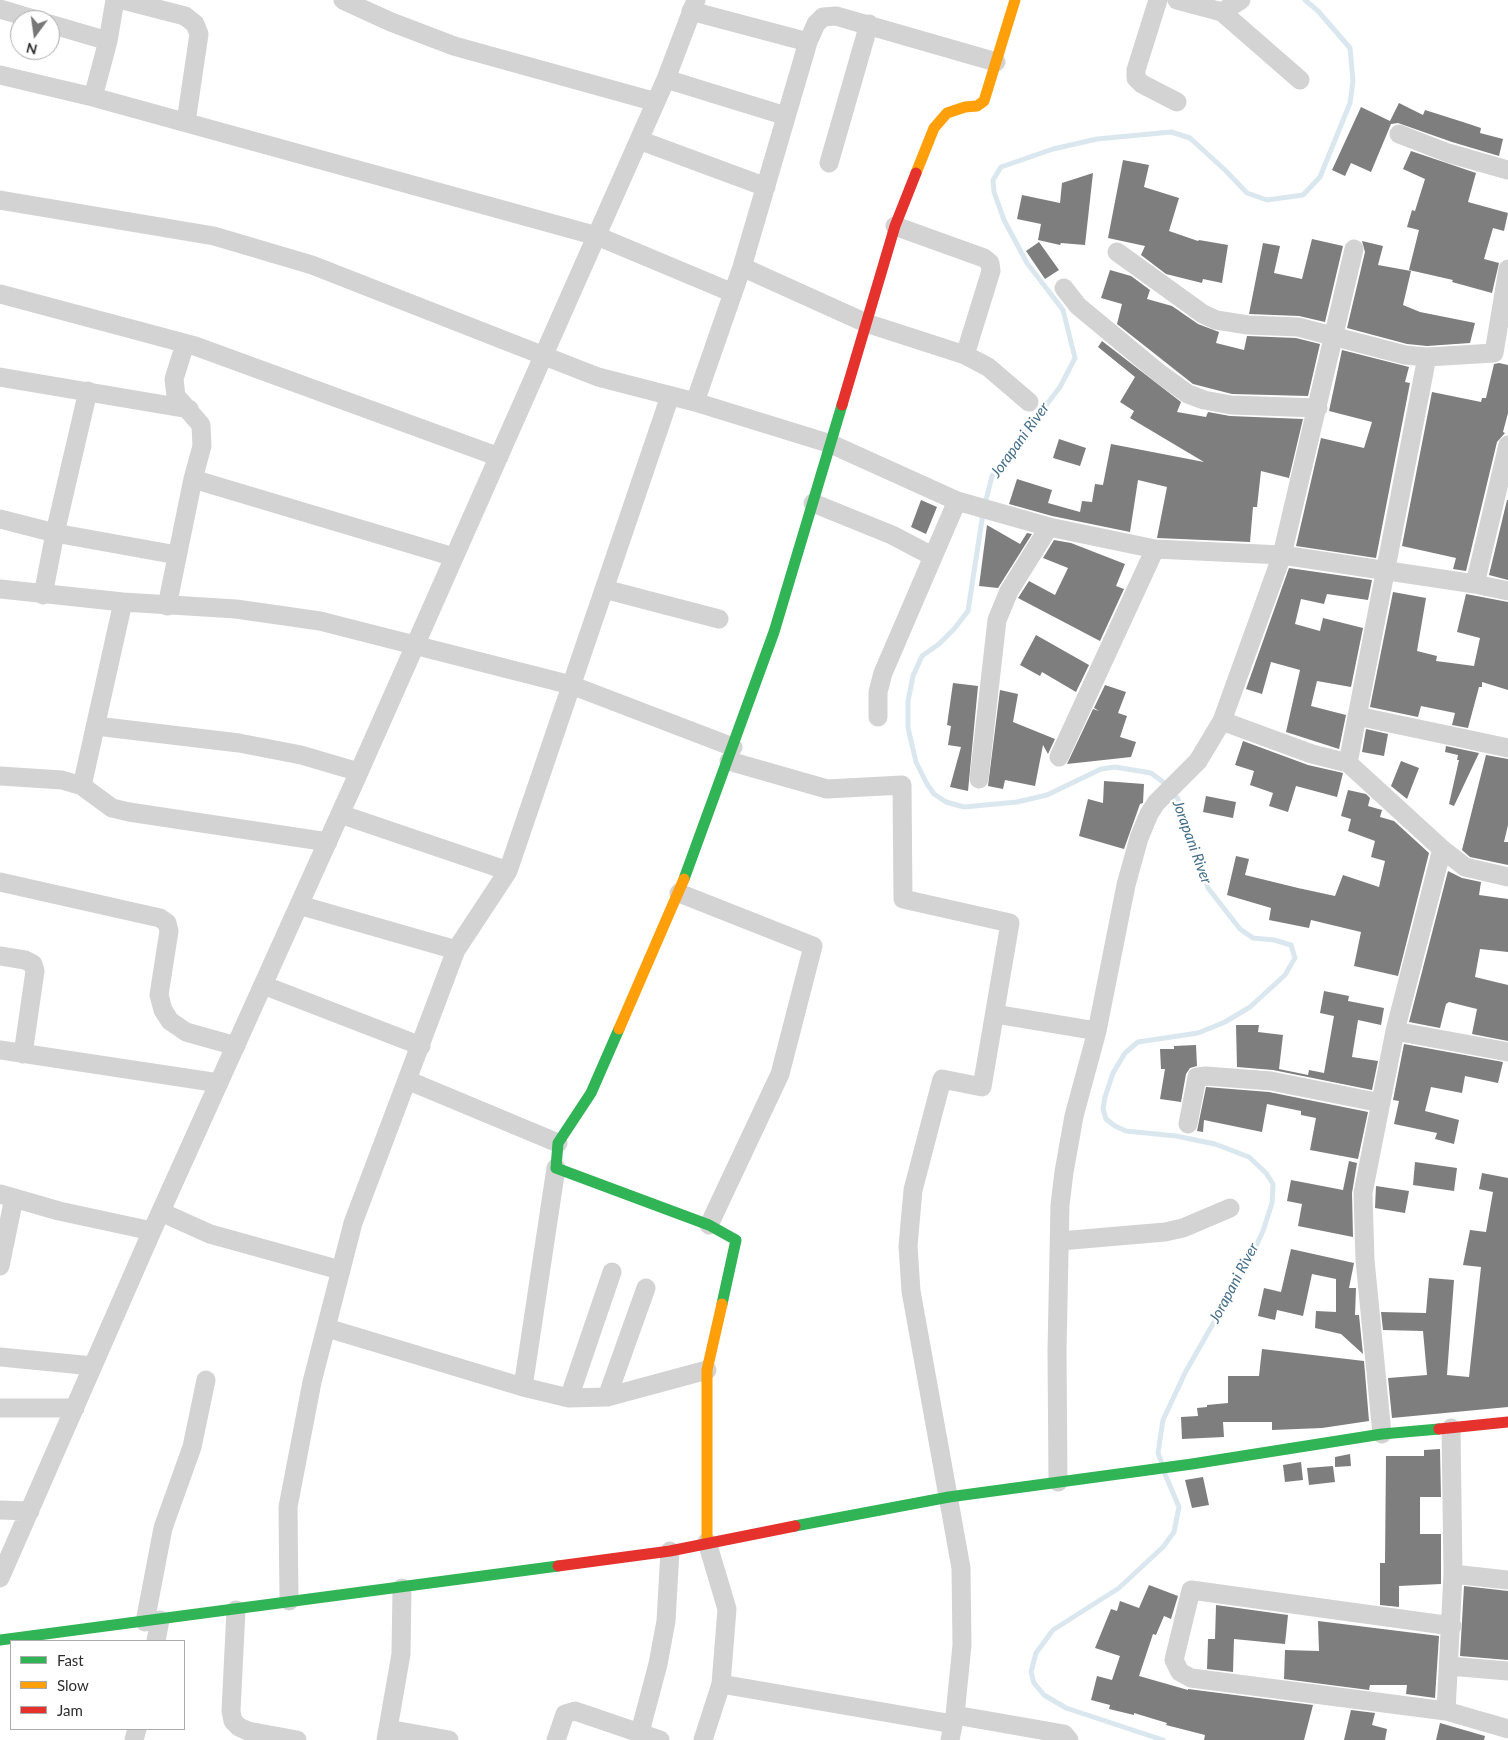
<!DOCTYPE html>
<style>
body{margin:0}
#map{position:relative;width:1508px;height:1740px;overflow:hidden;background:#fff;font-family:Lato,sans-serif}
canvas{display:block}
.legend{position:absolute;left:10px;top:1640px;width:175px;height:90px;box-sizing:border-box;background:#fff;border:1px solid #ababab;margin:0;padding:6px 9px;list-style:none;font-size:15px;color:#2e2e2e}
.legend li{display:flex;align-items:center;gap:10px;height:25px}
.legend b{width:25px;border:1px solid #ababab}
.north{position:absolute;left:10px;top:10px;width:50px;height:50px;box-sizing:border-box;background:#fff;border:1px solid #ababab;border-radius:50%;rotate:194deg;font-size:14px;font-weight:700;line-height:20px;text-align:center;color:#2e2e2e}
.north::after{content:'';display:block;margin:auto;width:18px;height:22px;background:#777;clip-path:polygon(50% 0,100% 100%,50% 72%,0 100%)}
</style>
<div id="map">
<canvas width="1508" height="1740"></canvas>
<ul class="legend">
<li><b style="height:6px;background:#30b455"></b>Fast</li>
<li><b style="height:6px;background:#ff9f0a"></b>Slow</li>
<li><b style="height:6px;background:#e5322d"></b>Jam</li>
</ul>
<div class="north">N</div>
</div>
<script>
const g = document.querySelector('canvas').getContext('2d');
g.lineJoin = 'round';
const toPath = rows => new Path2D(rows.map(r => 'M' + r).join(''));
function stroke(path, color, width, dash) { g.strokeStyle = color; g.lineWidth = width; g.lineCap = dash ? 'butt' : 'round'; g.setLineDash(dash || []); g.stroke(path); }
function paint(path, color) { g.fillStyle = color; g.fill(path, 'evenodd'); }
function label(font, color, halo, rows, align = 'center') {
  g.font = font + ' Lato,sans-serif'; g.lineWidth = 5; g.setLineDash([]); g.textBaseline = 'middle'; g.strokeStyle = halo; g.fillStyle = color; for (const [text, x, y, turn = 0] of rows) {
    g.save(); g.translate(x, y); g.rotate((+turn || 0) * Math.PI / 180); g.textAlign = isNaN(turn) ? turn : align; if (halo) g.strokeText(text, 0, 0); g.fillText(text, 0, 0); g.restore();
  }
}
const stream = toPath([
 [985,504,992,476,1060,387,1075,358,1063,310,1027,263,1004,220,994,192,993,180,1001,167,1053,149,1097,139,1171,132,1190,138,1226,171,1247,193,1267,200,1303,195,1320,177,1350,103,1353,81,1350,48,1318,11,1305,0],
 [983,513,968,611,954,629,939,644,922,656,913,676,908,701,908,728,916,762,927,784,934,794,946,802,964,807,1017,802,1047,795,1101,769,1115,767,1151,773,1167,785],
 [1161,1461,1158,1453,1163,1420,1186,1371,1249,1261,1263,1231,1272,1203,1273,1184,1266,1173,1249,1157,1215,1144,1176,1136,1126,1131,1115,1126,1106,1119,1103,1109,1105,1097,1113,1073,1125,1053,1138,1042,1198,1033,1225,1022,1250,1007,1285,975,1295,958,1291,945,1274,940,1253,938,1240,929,1208,888,1178,799,1173,792],
 [1163,1740,1066,1708,1044,1695,1034,1683,1031,1672,1036,1653,1053,1630,1119,1588,1163,1547,1174,1532,1179,1507,1165,1474]
]);
const building = toPath([
 [1399,103,1423,115,1425,110,1466,123,1481,128,1480,133,1503,139,1499,156,1452,142,1398,123,1391,124,1371,172,1351,163,1345,176,1332,170,1361,107,1390,121],
 [1411,151,1476,173,1468,202,1508,213,1504,231,1493,228,1484,259,1499,263,1492,293,1452,282,1453,280,1409,270,1419,230,1407,227,1412,210,1415,211,1425,179,1403,169],
 [1123,160,1149,165,1144,187,1179,198,1169,231,1198,241,1199,240,1228,245,1222,283,1203,279,1202,283,1166,274,1141,255,1145,246,1108,238],
 [1093,173,1085,245,1061,243,1060,245,1038,240,1041,224,1017,219,1022,195,1060,203,1062,183],
 [1312,239,1343,246,1325,322,1299,316,1249,314,1263,243,1280,246,1274,273,1302,279],
 [1362,241,1383,246,1378,265,1411,271,1403,305,1420,312,1475,323,1470,343,1427,346,1407,344,1347,328,1365,252],
 [1039,242,1059,270,1045,279,1026,251],
 [1110,270,1131,276,1150,290,1147,299,1172,306,1198,324,1219,332,1216,343,1244,350,1247,336,1296,338,1320,344,1308,396,1232,394,1193,384,1117,324,1122,304,1101,298],
 [1102,341,1181,402,1177,412,1206,417,1208,412,1230,416,1303,419,1289,478,1261,471,1257,507,1253,507,1250,542,1157,538,1167,487,1138,480,1130,532,1052,516,1009,504,1017,479,1052,490,1048,503,1080,512,1082,501,1092,502,1095,484,1103,485,1111,444,1204,462,1130,418,1134,411,1120,402,1135,377,1098,347],
 [1342,350,1409,367,1405,382,1410,383,1376,558,1296,546,1321,438,1364,448,1372,422,1329,411],
 [1499,363,1508,365,1508,413,1503,432,1505,433,1497,442,1466,571,1453,569,1456,558,1402,546,1432,392,1481,402,1482,398,1486,398,1494,364],
 [1059,439,1086,448,1080,466,1053,458],
 [921,500,937,507,926,534,911,527],
 [1507,500,1508,500,1508,580,1489,575],
 [987,525,1020,544,1027,533,1032,534,998,588,979,586],
 [1054,540,1071,543,1125,564,1116,586,1124,589,1100,641,1018,598,1029,581,1055,595,1068,568,1043,558],
 [1289,568,1372,580,1368,600,1327,594,1324,604,1301,599,1295,624,1320,631,1323,618,1363,628,1351,687,1317,681,1311,706,1346,715,1339,749,1286,732,1300,670,1271,662,1262,694,1246,689],
 [1393,592,1426,598,1417,651,1437,656,1436,661,1474,666,1480,638,1457,632,1466,594,1508,602,1508,690,1482,682,1482,687,1479,687,1468,728,1452,725,1455,713,1421,706,1418,717,1370,707],
 [1036,635,1089,665,1076,692,1042,672,1040,676,1020,665],
 [953,683,978,686,968,791,950,787,961,747,948,745,951,726,947,725],
 [1105,685,1126,692,1118,713,1127,716,1120,737,1136,742,1131,757,1067,764,1093,709,1099,711,1094,708],
 [1000,690,1018,694,1013,722,1055,739,1048,754,1043,745,1035,786,1005,780,1003,789,988,786],
 [1366,729,1388,734,1384,756,1362,752],
 [1243,741,1308,765,1343,773,1337,797,1296,786,1288,812,1269,806,1273,793,1250,785,1254,771,1235,765],
 [1446,746,1479,753,1454,806,1449,804,1459,760,1457,760,1458,755,1445,752],
 [1486,755,1508,759,1508,825,1504,842,1508,842,1508,865,1470,857,1462,850],
 [1401,761,1419,768,1407,799,1391,786],
 [1104,781,1144,784,1143,803,1140,804,1124,849,1079,836,1088,799,1103,803],
 [1348,790,1366,794,1370,798,1368,806,1382,810,1380,817,1394,821,1429,853,1398,976,1354,966,1361,932,1311,920,1309,928,1269,920,1271,908,1227,895,1236,856,1249,859,1245,875,1298,888,1335,896,1343,875,1379,887,1385,861,1371,857,1375,841,1348,831,1351,819,1341,816],
 [1206,796,1236,802,1233,818,1203,812],
 [1448,871,1462,878,1481,882,1479,895,1508,899,1508,952,1480,949,1475,977,1508,985,1508,1041,1472,1034,1477,1009,1449,1002,1446,1004,1440,1028,1409,1022],
 [1324,991,1349,996,1348,1001,1384,1008,1381,1025,1358,1020,1352,1057,1378,1061,1372,1090,1273,1070,1237,1067,1236,1025,1259,1025,1258,1032,1283,1035,1279,1069,1308,1075,1309,1070,1324,1073,1334,1016,1320,1013],
 [1404,1044,1503,1062,1498,1083,1465,1076,1462,1093,1431,1087,1425,1111,1459,1120,1454,1144,1435,1139,1437,1133,1394,1124,1399,1101,1393,1100],
 [1196,1045,1197,1066,1190,1068,1186,1074,1181,1102,1160,1099,1165,1069,1161,1069,1160,1049,1174,1049,1174,1046],
 [1206,1087,1269,1092,1368,1112,1358,1159,1310,1150,1316,1118,1301,1115,1301,1111,1267,1104,1262,1132,1204,1120,1203,1132,1197,1131],
 [1349,1161,1357,1163,1352,1193,1353,1237,1298,1226,1302,1204,1287,1201,1291,1180,1343,1190],
 [1415,1162,1457,1168,1454,1191,1413,1185],
 [1482,1173,1508,1178,1508,1407,1392,1418,1388,1378,1427,1375,1423,1331,1383,1330,1381,1312,1426,1313,1429,1278,1454,1280,1447,1375,1469,1377,1481,1267,1463,1265,1470,1230,1486,1232,1493,1192,1479,1189],
 [1376,1186,1409,1191,1405,1213,1375,1208],
 [1291,1249,1354,1263,1349,1288,1356,1288,1355,1315,1359,1315,1363,1354,1341,1334,1315,1328,1316,1311,1336,1312,1336,1279,1312,1274,1303,1316,1277,1310,1275,1320,1258,1316,1264,1288,1281,1292],
 [1262,1349,1364,1361,1369,1421,1322,1428,1272,1430,1272,1422,1223,1422,1224,1437,1182,1439,1181,1417,1198,1416,1197,1408,1207,1407,1207,1405,1228,1403,1228,1376,1259,1376],
 [1440,1449,1441,1497,1420,1497,1420,1534,1441,1534,1441,1584,1399,1586,1399,1607,1380,1605,1380,1563,1385,1563,1386,1456,1424,1456,1424,1450],
 [1350,1454,1351,1466,1335,1467,1335,1457],
 [1301,1462,1303,1480,1285,1482,1283,1465],
 [1333,1466,1335,1482,1309,1485,1307,1468],
 [1203,1477,1209,1505,1192,1508,1185,1480],
 [1149,1585,1178,1596,1171,1619,1164,1616,1156,1635,1153,1634,1139,1676,1188,1690,1188,1689,1313,1705,1304,1740,1204,1740,1205,1735,1166,1725,1167,1723,1134,1713,1134,1715,1109,1709,1110,1705,1091,1700,1097,1676,1112,1680,1120,1656,1095,1648,1111,1609,1117,1611,1120,1601,1139,1608],
 [1464,1586,1508,1591,1508,1660,1460,1656],
 [1216,1605,1288,1615,1285,1644,1234,1639,1233,1672,1207,1669,1208,1639,1215,1639],
 [1318,1621,1439,1636,1435,1698,1406,1694,1407,1685,1370,1685,1369,1690,1284,1679,1285,1650,1319,1651],
 [1351,1710,1375,1713,1372,1725,1387,1729,1385,1740,1344,1740],
 [1440,1723,1485,1736,1484,1740,1436,1740]
]);
const street = toPath([
 [123,0,185,16,195,24,199,34,186,122],
 [343,0,391,22,454,46,656,102],
 [1158,0,1136,70,1136,78,1142,84,1177,102],
 [1177,0,1222,12,1241,0],
 [0,9,37,20],
 [691,11,808,42],
 [1222,12,1300,80],
 [50,24,108,41],
 [0,75,93,97,597,236,733,293],
 [666,79,786,116],
 [93,97,108,41,115,0],
 [1399,134,1448,153,1508,170],
 [639,140,766,187],
 [829,163,869,24],
 [0,200,214,236,312,265,598,377,695,402,831,444,957,501,1049,527,1155,549,1282,555,1475,584],
 [895,226,984,258,990,263,991,271,965,355],
 [1117,252,1203,314,1216,320,1248,325,1298,327,1405,355,1427,357,1494,353,1508,269],
 [742,267,866,323,965,355,988,367,1029,402],
 [1064,288,1078,306,1159,373,1188,394,1204,400,1231,405,1318,408],
 [0,294,195,346,499,457],
 [0,377,189,409],
 [695,402,742,267,808,42,816,24,823,17,836,16,996,62],
 [1508,445,1475,584,1508,591],
 [193,479,454,557],
 [813,503,892,535,932,556],
 [0,519,55,533,177,555],
 [0,589,123,602,236,609,320,621,571,685,733,747],
 [604,589,719,619],
 [43,595,55,533,88,391],
 [167,606,193,479,202,446,201,425,176,396,174,379,185,344],
 [1357,716,1508,748],
 [878,717,878,692,883,673,957,501],
 [1222,721,1312,754,1348,763,1442,849,1465,867,1508,877],
 [96,726,239,743,301,755,359,772],
 [1059,757,1155,549],
 [729,761,827,789,902,785,903,899,1010,923,982,1087,942,1079,913,1190,908,1246,911,1291,961,1568,962,1645,955,1715,950,1740],
 [1348,763,1427,357],
 [0,776,62,780,82,786,112,808,129,812,328,842],
 [979,779,997,620,1009,591,1049,527],
 [82,786,123,602],
 [340,814,508,871],
 [0,882,160,918,167,923,169,931,159,995,163,1010,170,1021,186,1032,236,1046],
 [679,893,813,946,780,1074,709,1225],
 [299,905,456,950],
 [0,956,25,960,33,964,35,971,23,1054],
 [263,985,421,1046],
 [995,1014,1097,1031],
 [1395,1031,1508,1052],
 [0,1050,219,1083],
 [407,1080,558,1143],
 [1188,1124,1197,1077,1206,1076,1271,1081,1381,1103],
 [0,1194,59,1211,152,1231],
 [161,1212,210,1234,340,1270],
 [1060,1241,1165,1232,1183,1228,1230,1208],
 [0,1266,14,1198],
 [327,1328,523,1387,569,1398,607,1397,707,1370],
 [0,1357,93,1366],
 [523,1387,556,1168],
 [607,1397,646,1288],
 [569,1398,612,1272],
 [0,1408,75,1408],
 [1382,1434,1365,1260,1363,1193,1395,1031,1442,849],
 [1058,1482,1057,1350,1060,1205,1064,1172,1074,1116,1097,1031,1126,885,1139,838,1149,814,1156,803,1198,761,1222,721,1282,555,1354,249],
 [0,1510,30,1511],
 [1453,1574,1508,1580],
 [0,1578,152,1231,359,772,666,79,696,0],
 [289,1601,288,1507,312,1382,353,1223,456,950,508,871,670,396],
 [236,1610,231,1711,233,1721,239,1727,248,1731,297,1740],
 [145,1622,163,1528,192,1447,206,1380],
 [1452,1626,1191,1590,1174,1660,1180,1672,1191,1678,1446,1711,1508,1729],
 [156,1641,160,1620],
 [1449,1666,1508,1671],
 [721,1684,953,1724],
 [1446,1711,1453,1574,1451,1428],
 [955,1715,1064,1734,1069,1740],
 [388,1729,449,1740],
 [640,1732,658,1664,666,1621,670,1551],
 [134,1740,137,1729],
 [386,1740,401,1654,402,1588],
 [556,1740,565,1714,575,1711,660,1740],
 [703,1740,721,1684,727,1609,707,1542]
]);
const fast = toPath([
 [684,879,774,632,842,405],
 [619,1029,591,1093,558,1143,556,1168,709,1225,736,1240,722,1304],
 [795,1526,949,1497,1192,1464,1382,1434,1439,1429],
 [0,1640,558,1566]
]);
const slow = toPath([
 [916,173,934,128,947,113,965,107,977,106,984,101,1015,0],
 [619,1029,684,879],
 [707,1542,707,1370,722,1304]
]);
const jam = toPath([
 [842,405,895,226,916,173],
 [1439,1429,1508,1422],
 [558,1566,670,1551,795,1526]
]);
const waterNames = [
 ["Jorapani River",1020,440,-54],
 ["Jorapani River",1192,842,70],
 ["Jorapani River",1234,1283,-62]
];
stroke(stream, '#dbe7ef', 5);
paint(building, '#7e7e7e');
stroke(street, '#d3d3d3', 19);
stroke(fast, '#30b455', 11);
stroke(slow, '#ff9f0a', 11);
stroke(jam, '#e5322d', 11);
label('italic 15px', '#456f87', '#fff', waterNames);
</script>
